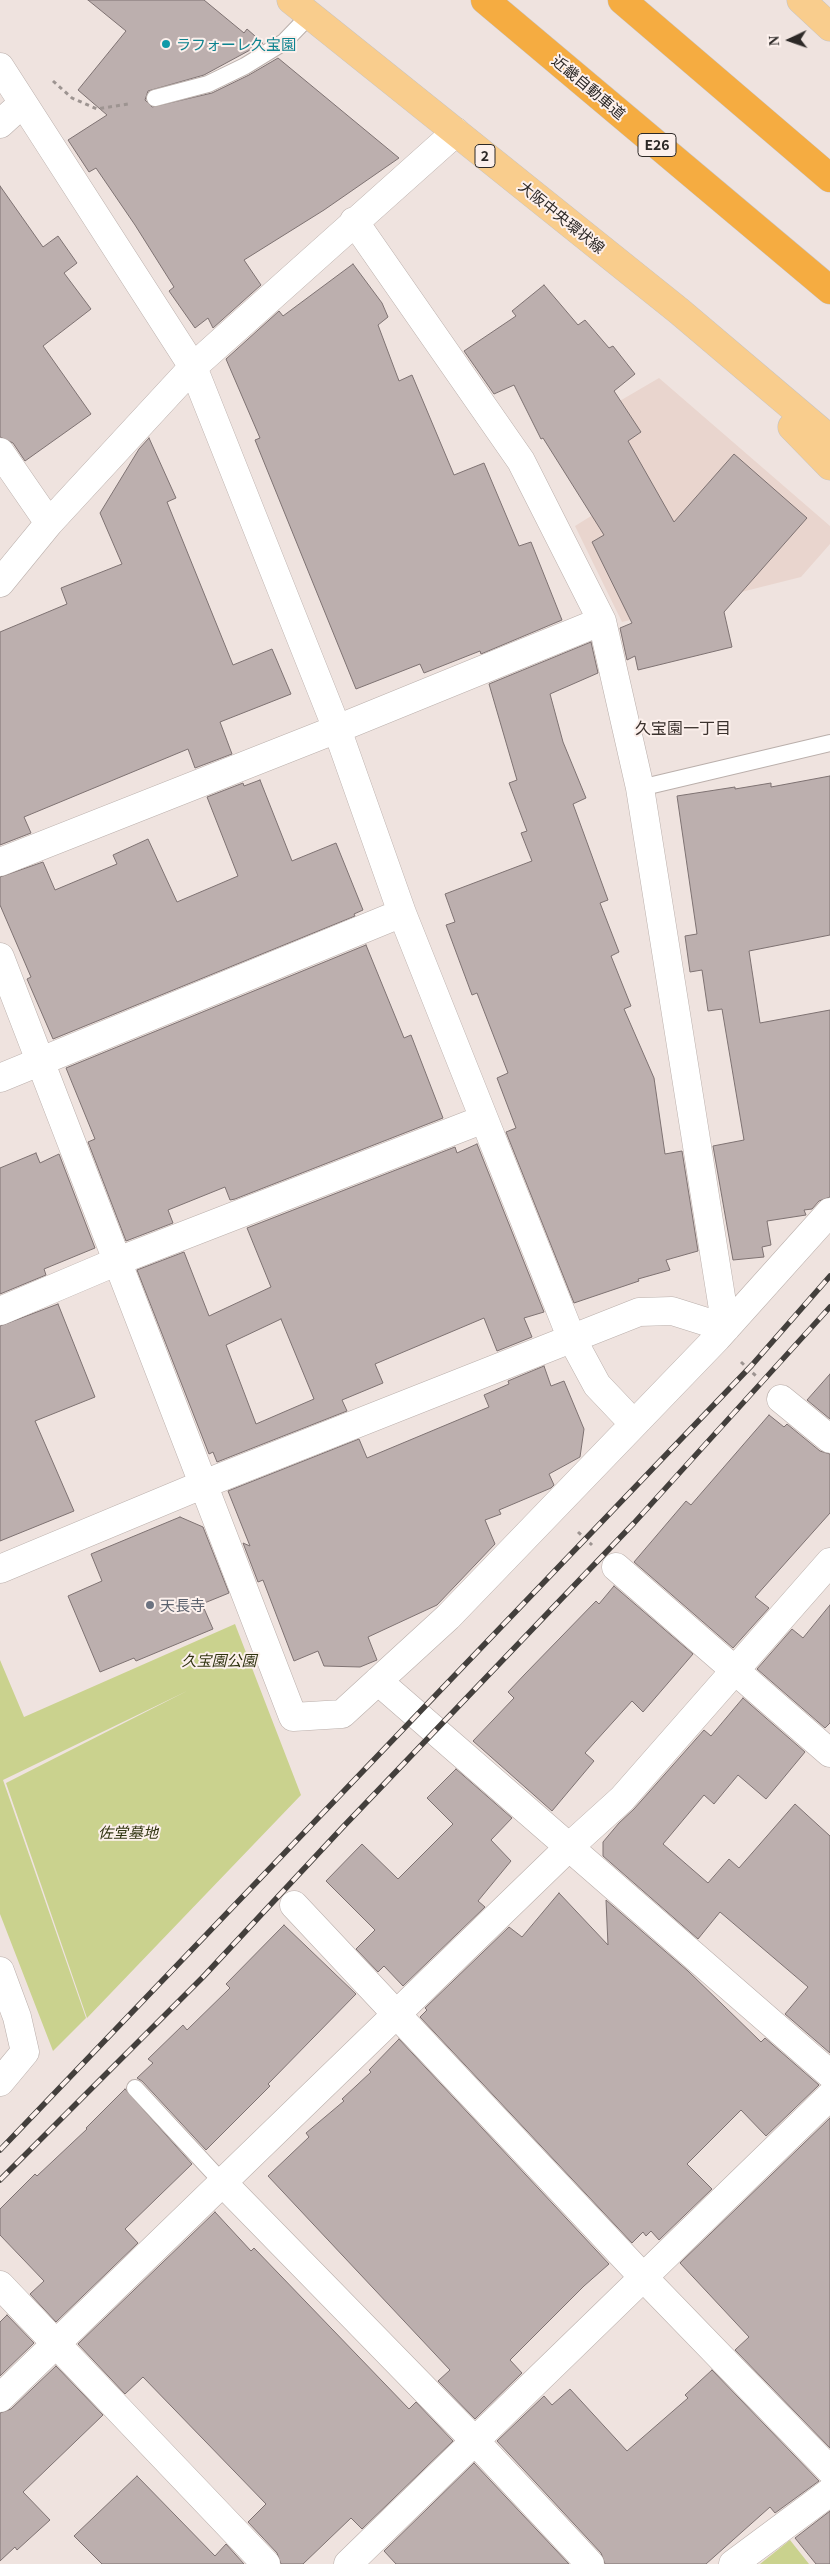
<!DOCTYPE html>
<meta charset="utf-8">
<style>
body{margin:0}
#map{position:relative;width:830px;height:2564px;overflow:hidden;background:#efe3df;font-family:Georgia,serif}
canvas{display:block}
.north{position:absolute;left:765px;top:15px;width:50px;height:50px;-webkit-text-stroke:4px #fcf0ec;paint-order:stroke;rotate:267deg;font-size:14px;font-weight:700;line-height:20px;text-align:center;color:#2d2927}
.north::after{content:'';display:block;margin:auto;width:18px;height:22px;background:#2d2927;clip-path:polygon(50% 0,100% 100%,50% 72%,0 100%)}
</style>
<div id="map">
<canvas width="830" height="2564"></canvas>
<div class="north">N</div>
</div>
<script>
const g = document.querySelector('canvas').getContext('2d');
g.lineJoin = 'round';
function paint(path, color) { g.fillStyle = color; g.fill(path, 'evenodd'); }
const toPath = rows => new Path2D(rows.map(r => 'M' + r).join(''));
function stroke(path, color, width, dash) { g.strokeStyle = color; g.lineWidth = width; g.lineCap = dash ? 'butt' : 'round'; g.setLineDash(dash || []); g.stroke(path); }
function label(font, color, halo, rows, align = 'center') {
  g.font = font + ' Georgia,"Noto Sans JP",serif'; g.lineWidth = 4; g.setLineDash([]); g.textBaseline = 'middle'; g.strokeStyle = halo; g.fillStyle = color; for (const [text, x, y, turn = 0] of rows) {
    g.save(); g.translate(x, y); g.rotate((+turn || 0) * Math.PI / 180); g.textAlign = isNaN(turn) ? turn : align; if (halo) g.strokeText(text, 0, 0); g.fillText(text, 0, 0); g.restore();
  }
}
const built = toPath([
 [659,378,830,526,830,544,801,577,622,622,575,526,649,480,606,409]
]);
const green = toPath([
 [235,1624,301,1795,87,2018,6,1783,187,1691,3,1780,86,2018,53,2051,0,1914,0,1660,24,1717],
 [790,2540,809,2564,760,2564]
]);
const building = toPath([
 [88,0,204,0,244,33,247,29,263,43,204,75,148,91,145,100,152,107,212,93,249,75,278,58,399,158,324,210,244,260,261,285,213,328,208,318,195,328,169,291,174,287,135,225,96,168,89,172,68,140,107,115,78,90,126,31,88,0],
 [0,186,43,247,58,236,77,263,64,273,91,309,43,346,91,414,25,461,13,443,0,437,0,186],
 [353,264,382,303,388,317,378,325,399,381,412,375,454,475,484,463,519,546,531,542,562,620,481,654,480,651,424,673,420,664,356,689,255,440,260,438,226,359,279,311,283,316,353,264],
 [544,285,578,325,585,320,609,348,613,346,635,374,614,391,641,432,628,441,674,522,734,454,807,518,724,612,732,647,638,670,635,656,627,660,620,628,632,623,592,542,604,535,543,438,541,439,514,385,494,394,464,351,516,316,512,311,544,285],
 [149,438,176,498,167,502,233,665,272,649,291,694,220,722,232,754,195,768,188,749,24,817,31,833,0,845,0,632,67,604,61,588,122,564,100,513,139,449,149,438],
 [591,642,598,673,550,694,563,742,586,798,573,804,608,900,600,903,619,952,611,956,631,1006,624,1009,654,1078,665,1154,682,1151,698,1251,666,1260,670,1270,638,1279,639,1281,574,1303,506,1132,516,1128,497,1078,508,1073,477,993,472,995,446,925,455,922,445,894,532,861,521,833,527,831,509,783,517,780,489,684,591,642],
 [830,776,830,935,749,951,760,1023,830,1010,830,1197,819,1201,812,1209,804,1210,806,1215,767,1221,771,1245,762,1247,764,1257,733,1260,713,1146,744,1140,722,1009,708,1011,702,970,690,972,685,936,697,934,677,796,735,787,735,789,771,783,771,787,830,776],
 [260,780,292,861,336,843,363,910,354,914,355,916,53,1039,27,979,31,977,0,905,0,877,43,862,55,890,117,864,113,855,148,839,177,902,238,876,207,797,243,783,244,786,260,780],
 [366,945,404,1038,411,1035,443,1118,235,1199,230,1200,225,1187,168,1210,173,1223,126,1241,88,1142,95,1139,66,1068,366,945],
 [477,1144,544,1312,524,1318,532,1337,497,1351,484,1318,375,1364,383,1383,342,1400,347,1411,217,1462,213,1452,209,1454,137,1270,184,1252,209,1316,271,1287,247,1228,455,1147,457,1153,477,1144],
 [281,1319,314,1399,256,1424,226,1345,281,1319],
 [36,1153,40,1163,59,1154,95,1248,44,1269,46,1275,0,1294,0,1168,36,1153],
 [58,1304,95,1397,35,1421,74,1511,0,1541,0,1326,58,1304],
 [544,1366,551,1386,564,1381,584,1429,580,1457,549,1474,554,1485,551,1488,499,1510,501,1514,485,1520,495,1544,437,1605,368,1637,377,1660,360,1667,324,1666,318,1651,294,1661,263,1580,258,1582,243,1543,250,1546,228,1491,359,1439,367,1458,489,1407,484,1395,509,1384,508,1381,544,1366],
 [830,1374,830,1419,807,1400,830,1374],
 [769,1415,784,1427,787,1424,820,1451,830,1454,830,1513,755,1597,769,1608,733,1648,634,1562,686,1501,691,1505,769,1415],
 [180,1517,203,1527,229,1593,202,1604,213,1629,136,1661,134,1658,100,1672,68,1596,102,1581,91,1554,180,1517],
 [614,1586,693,1654,643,1712,632,1701,585,1753,594,1761,552,1811,473,1741,514,1698,508,1692,525,1674,596,1601,599,1604,614,1586],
 [830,1605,830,1723,825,1728,757,1669,792,1629,803,1638,830,1605],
 [743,1698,805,1752,766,1799,738,1775,714,1804,704,1795,663,1844,708,1883,729,1859,739,1868,795,1804,830,1836,830,2053,785,2014,808,1987,720,1912,698,1939,603,1856,603,1842,619,1823,634,1809,704,1730,711,1736,743,1698],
 [456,1769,512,1818,491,1840,511,1861,478,1901,485,1907,403,1986,384,1966,378,1972,356,1949,375,1930,326,1881,362,1844,398,1879,453,1824,427,1798,456,1769],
 [559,1893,608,1945,606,1900,688,1971,761,2042,765,2038,819,2085,766,2136,741,2110,687,2164,712,2189,659,2240,651,2231,646,2236,643,2232,632,2243,420,2017,427,2010,425,2008,509,1927,522,1937,559,1893],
 [284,1925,356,1994,268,2084,270,2086,206,2150,142,2081,137,2078,153,2063,148,2059,183,2025,187,2030,230,1988,226,1984,284,1925],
 [399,2039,609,2264,584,2286,510,2360,522,2373,475,2419,438,2381,450,2370,268,2176,309,2137,306,2133,344,2101,342,2099,371,2072,369,2070,399,2039],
 [125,2089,192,2164,125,2229,138,2243,56,2322,30,2294,44,2281,0,2235,0,2209,35,2174,37,2176,87,2129,86,2128,125,2089],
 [830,2118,830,2448,735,2350,749,2337,680,2263,830,2118],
 [215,2212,251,2251,254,2248,409,2409,416,2402,453,2441,362,2529,351,2518,303,2564,281,2564,277,2553,248,2522,266,2504,143,2377,125,2394,78,2344,215,2212],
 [7,2315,34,2343,0,2376,0,2322,7,2315],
 [56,2366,103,2415,23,2492,50,2520,17,2550,15,2547,0,2561,0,2413,11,2409,56,2366],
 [712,2370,819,2481,775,2513,770,2507,706,2564,605,2564,601,2553,497,2441,544,2396,552,2405,570,2389,627,2451,688,2398,685,2395,712,2370],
 [474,2463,569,2564,396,2564,384,2551,474,2463],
 [137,2476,215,2556,226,2544,244,2564,102,2564,74,2536,137,2476],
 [830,2511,830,2564,816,2564,795,2538,830,2511]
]);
const path = toPath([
 [53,81,72,98,97,109,128,104],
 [741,1362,756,1376],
 [578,1532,592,1545]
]);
const service = toPath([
 [155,98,208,84,245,66,284,42,310,15],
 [640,788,830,743],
 [135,2088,223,2183]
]);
const minor = toPath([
 [0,67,193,367,337,729,402,913,571,1337,597,1385,634,1424],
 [0,124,23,103],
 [0,452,49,523],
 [0,583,49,523,193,367,456,132],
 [0,862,337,729,602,621],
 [0,957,293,1717,342,1714,448,1617,717,1338,830,1212],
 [0,1078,402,913],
 [0,1311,118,1261,484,1119],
 [781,1399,830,1439],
 [616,1567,830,1753],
 [0,1569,204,1484,639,1312,672,1311,726,1328,640,788,602,621,521,461,354,221],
 [378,1681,830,2074],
 [294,1905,643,2277,830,2470],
 [0,1971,17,2017,25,2052,0,2082],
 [223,2183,475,2441,590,2564],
 [0,2285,266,2564],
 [0,2398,569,1847,622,1799,830,1562],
 [348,2564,830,2096],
 [733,2564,830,2492]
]);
const primary = toPath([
 [291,0,679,311,830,439],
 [801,0,830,27],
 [792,427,830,466]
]);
const motorway = toPath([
 [485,0,830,290],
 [622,0,830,178]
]);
const rail = toPath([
 [0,2150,752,1365,830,1276],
 [0,2180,203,1977,342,1828,634,1523,830,1307]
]);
const markers = [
 [166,44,5,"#0f9aa8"],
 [150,1605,5,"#6b7280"]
];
const shields = [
 [657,145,38],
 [485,156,20]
];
const shieldNames = [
 ["E26",657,145],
 ["2",485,156]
];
const cultureNames = [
 ["ラフォーレ久宝園",176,44]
];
const streetNames = [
 ["近畿自動車道",589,87,40],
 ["大阪中央環状線",562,217,39]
];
const worshipNames = [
 ["天長寺",160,1605]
];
const parkNames = [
 ["久宝園公園",219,1660],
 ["佐堂墓地",128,1832]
];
const neighbourhoodNames = [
 ["久宝園一丁目",683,728]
];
paint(built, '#e9d5ce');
paint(green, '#cad28e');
paint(building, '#bcafae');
stroke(building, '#7e7272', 1);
stroke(service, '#baafab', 18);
stroke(minor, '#baafab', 29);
stroke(primary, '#c4c3c3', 29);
stroke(motorway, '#c4c3c3', 29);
stroke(path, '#9d9491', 3, [4, 4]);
stroke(service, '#fff', 16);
stroke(minor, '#fff', 28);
stroke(primary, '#f9cd8d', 28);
stroke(motorway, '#f5ac41', 28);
stroke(rail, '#433f3c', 5.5);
stroke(rail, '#fcf0ec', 4, [11]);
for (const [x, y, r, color] of markers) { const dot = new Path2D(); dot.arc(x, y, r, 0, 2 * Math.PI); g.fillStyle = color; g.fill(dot); stroke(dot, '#fcf0ec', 2); }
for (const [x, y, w] of shields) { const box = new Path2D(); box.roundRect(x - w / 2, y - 11.5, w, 23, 4); g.fillStyle = '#fcf0ec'; g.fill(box); stroke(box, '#2d2927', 1); }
label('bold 14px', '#2d2927', null, shieldNames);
label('15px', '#0d838f', '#fcf0ec', cultureNames, 'left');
label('15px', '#2d2927', '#fcf0ec', streetNames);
label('15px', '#5b616d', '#fcf0ec', worshipNames, 'left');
label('italic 15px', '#313411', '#fcf0ec', parkNames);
label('16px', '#3b322e', '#fcf0ec', neighbourhoodNames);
</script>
